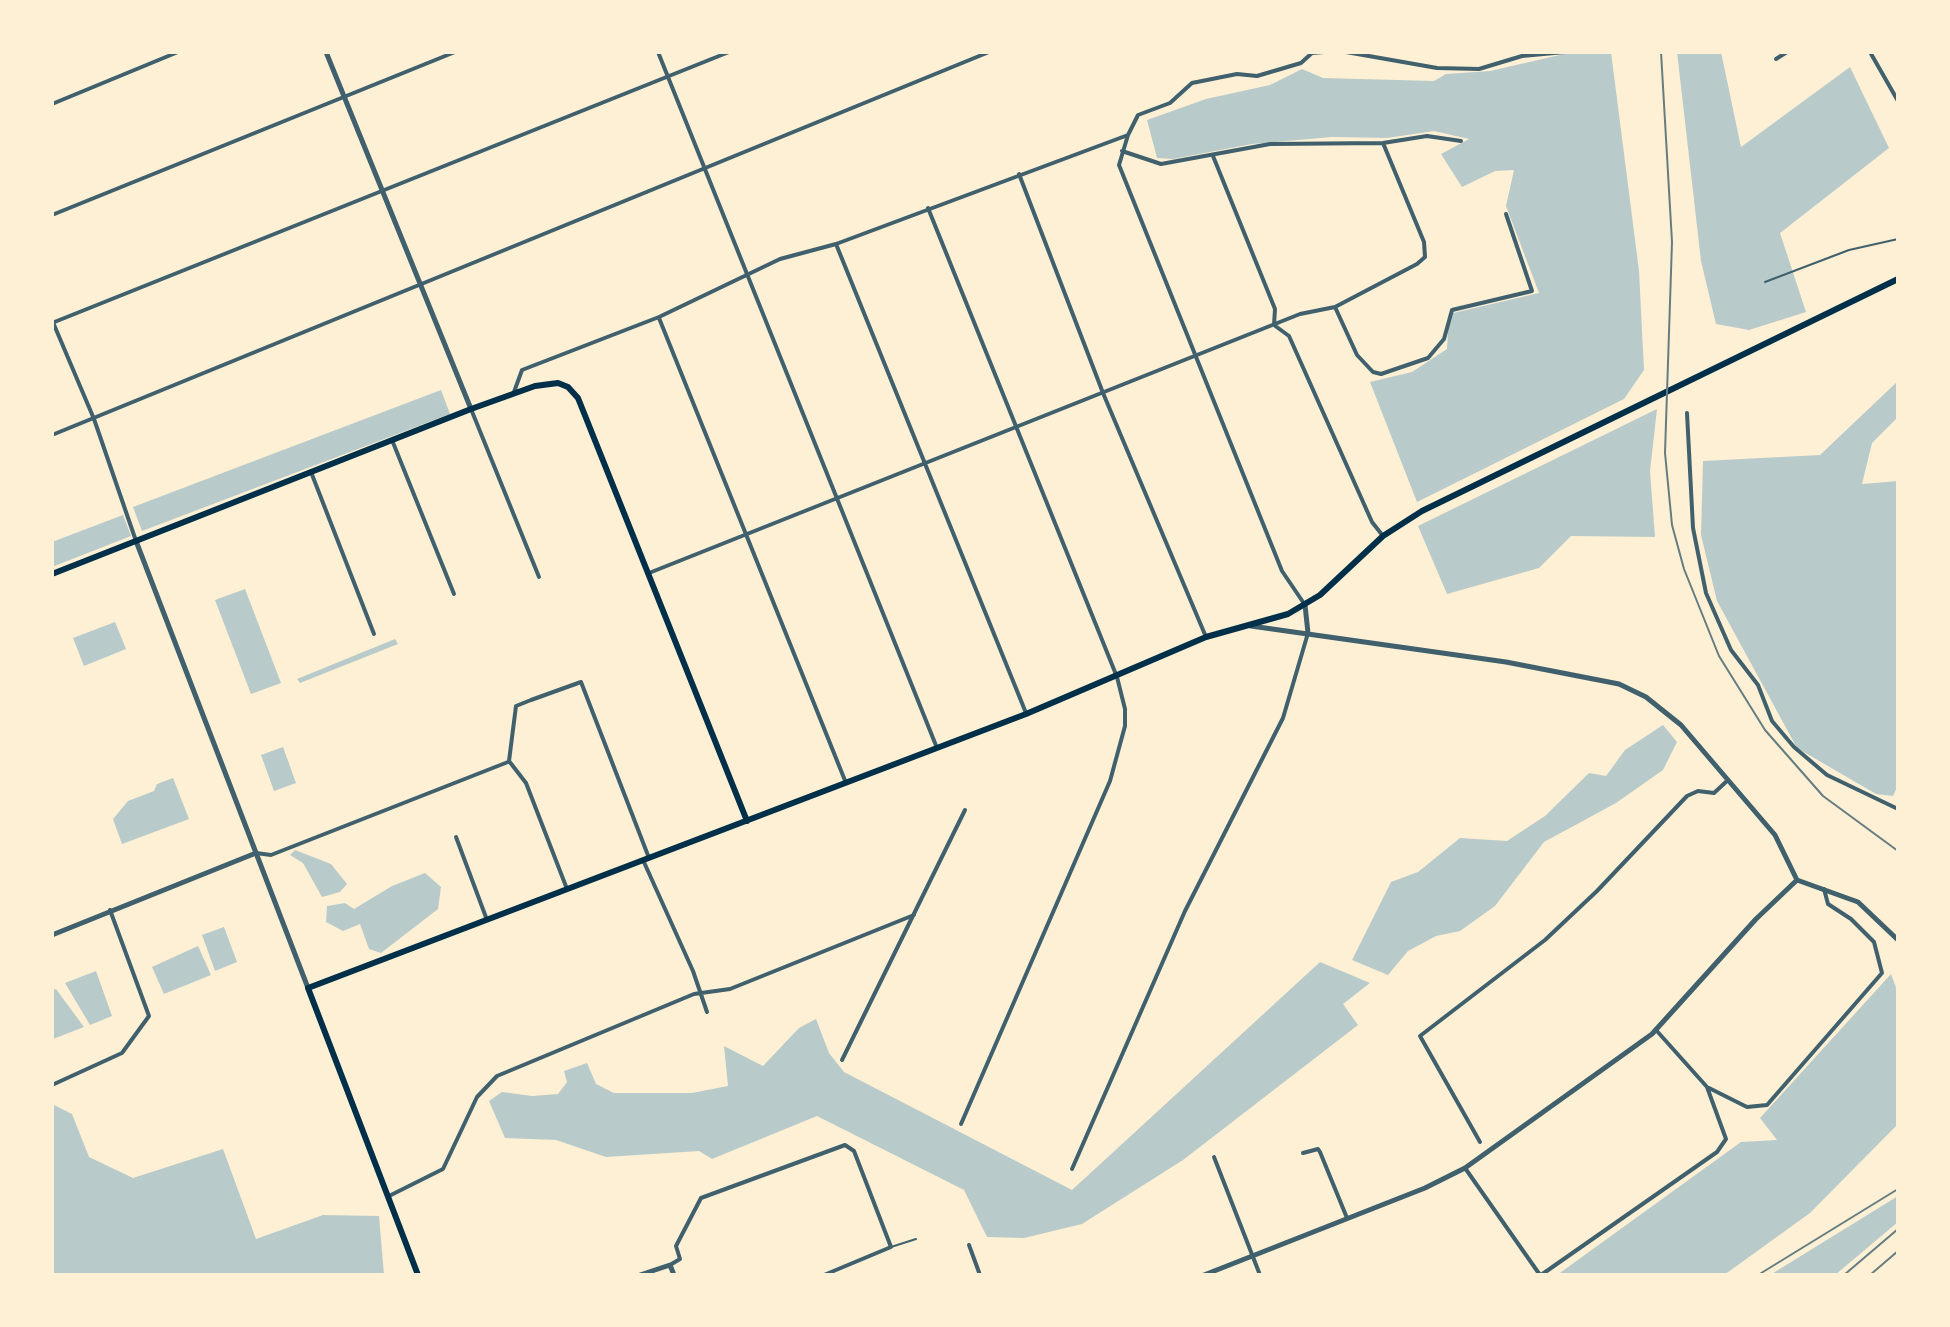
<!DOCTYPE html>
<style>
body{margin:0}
#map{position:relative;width:1950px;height:1327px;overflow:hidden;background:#fdf0d5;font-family:"IBM Plex Serif",serif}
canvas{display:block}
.frame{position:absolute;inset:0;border:54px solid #fdf0d5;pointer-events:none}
</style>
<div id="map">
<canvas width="1950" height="1327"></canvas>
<div class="frame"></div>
</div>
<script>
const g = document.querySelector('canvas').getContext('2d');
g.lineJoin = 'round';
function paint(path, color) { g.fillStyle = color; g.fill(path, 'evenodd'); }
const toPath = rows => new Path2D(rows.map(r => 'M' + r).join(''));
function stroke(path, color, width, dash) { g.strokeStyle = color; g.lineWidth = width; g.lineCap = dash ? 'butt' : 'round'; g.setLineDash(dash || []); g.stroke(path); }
const green = toPath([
 [1573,52,1611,52,1639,271,1644,370,1624,399,1417,502,1370,382,1412,372,1447,349,1449,314,1539,293,1506,206,1514,170,1495,171,1462,187,1441,154,1469,139,1434,131,1387,138,1332,137,1252,144,1173,159,1157,158,1147,120,1206,99,1270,85,1302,69,1323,78,1434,81,1446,74,1490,71],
 [1677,52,1721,52,1741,147,1850,67,1889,148,1780,233,1806,312,1749,330,1716,324,1701,261],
 [1898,381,1898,417,1872,443,1862,484,1898,481,1898,785,1893,796,1876,794,1797,748,1717,601,1701,535,1703,461,1820,455],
 [441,390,450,414,142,531,133,507],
 [1657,409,1650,471,1655,537,1571,536,1539,568,1447,594,1418,526],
 [123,515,131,536,52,567,52,542],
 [245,589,281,683,251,694,215,600],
 [115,622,126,649,84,666,73,638],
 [395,639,398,644,300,683,297,679],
 [1663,725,1677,742,1663,770,1616,803,1544,842,1495,906,1460,931,1436,936,1408,951,1388,975,1352,960,1391,882,1418,872,1460,838,1507,841,1545,816,1589,773,1606,776,1625,750],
 [283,747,296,783,274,791,261,755],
 [173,778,189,819,122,844,113,819,128,801,154,791,157,784],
 [295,850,331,864,347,884,340,892,322,897,303,863,290,855],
 [425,873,441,887,438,909,381,953,369,949,360,924,343,931,326,922,327,906,345,903,354,909,392,886],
 [224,927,237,962,215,971,202,935],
 [198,946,211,975,164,994,152,967],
 [1320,962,1370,983,1343,1004,1358,1025,1183,1160,1082,1224,1024,1238,987,1237,964,1190,817,1116,712,1159,699,1151,606,1157,556,1140,505,1138,489,1101,502,1092,532,1096,558,1094,567,1082,564,1071,587,1063,596,1084,614,1093,692,1093,728,1086,724,1046,763,1066,799,1028,816,1019,829,1053,844,1072,1072,1190],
 [96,971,112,1016,90,1025,65,983],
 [1891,974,1898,993,1898,1124,1810,1213,1724,1275,1557,1275,1741,1142,1777,1140,1760,1118],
 [56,989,84,1027,53,1039,52,990],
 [52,1104,72,1114,89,1157,133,1178,223,1149,256,1239,323,1215,379,1216,384,1275,52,1275],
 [1898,1196,1898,1222,1835,1275,1770,1275]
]);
const service = toPath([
 [1765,282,1849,250,1898,239],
 [891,1247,916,1239]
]);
const minor = toPath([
 [658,52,937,748],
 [1346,52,1437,68,1479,69,1522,56,1565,52],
 [1870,52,1898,101],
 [1776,59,1787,52],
 [52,104,178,52],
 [1128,135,1119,165,1282,571,1305,605],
 [1122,151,1161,164,1270,144,1383,143,1427,136,1461,141],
 [1213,156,1275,309,1274,325,1289,336,1372,522,1383,536],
 [1019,174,1103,393,1206,637],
 [928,208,1117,677,1125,709,1125,726,1110,781,961,1124],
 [52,215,455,52],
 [836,244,1026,713],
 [1335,307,1357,355,1373,372,1381,374,1428,358,1444,339,1452,310,1532,291,1506,214],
 [659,318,846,783],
 [52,320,94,419,136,541],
 [52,323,729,52],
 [514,392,522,370,659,317,780,259,836,244,1128,135,1138,115,1170,103,1192,83,1237,74,1257,76,1301,63,1312,53,1324,52],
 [471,409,539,577],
 [1687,413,1693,528,1706,593,1731,650,1758,685,1772,721,1794,747,1827,775,1898,809],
 [52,435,989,52],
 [392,440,454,594],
 [311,472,374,634],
 [649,573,1300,314,1335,307,1417,264,1425,257,1424,242,1383,143],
 [456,837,487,920],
 [256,853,271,855,508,762],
 [643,860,693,971,707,1012],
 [567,889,526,783,509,761,516,706,531,700,581,682,649,858],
 [842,1060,965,810],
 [52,1085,122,1053,149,1016,110,910],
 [1709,1088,1747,1107,1767,1105,1882,973,1874,942,1851,919,1828,904,1824,889],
 [1480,1142,1420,1036,1545,940,1597,891,1687,796,1698,791,1714,793,1728,780],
 [1303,1153,1318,1149,1320,1152,1347,1218],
 [1214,1157,1260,1275],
 [1465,1168,1540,1275],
 [1072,1169,1185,911,1283,718,1308,633],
 [389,1196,443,1169,477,1097,497,1076,694,994,730,989,914,915],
 [969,1245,980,1275],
 [670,1265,680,1259,676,1246,701,1198,845,1145,854,1151,891,1247,824,1275],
 [1541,1275,1717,1152,1726,1139,1707,1087,1656,1030]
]);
const tertiary = toPath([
 [326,52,471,409],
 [136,541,308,988],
 [1305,605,1308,633],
 [1251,626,1506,662,1619,684,1646,697,1681,725,1775,835,1797,880],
 [1797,880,1858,902,1898,940],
 [52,935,256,853],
 [640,1275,670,1265,674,1275],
 [1204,1275,1425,1188,1465,1168,1652,1034,1756,919,1797,880]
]);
const secondary = toPath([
 [52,574,471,409,535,386,558,383,568,387,578,398,747,821],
 [418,1275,308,988,1026,714,1206,637,1288,614,1320,595,1383,536,1422,511,1898,279]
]);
const rail = toPath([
 [1661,52,1672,242,1665,453,1672,525,1684,569,1719,656,1765,730,1823,796,1898,851],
 [1758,1275,1898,1189],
 [1844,1275,1898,1229],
 [1870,1275,1898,1251]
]);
paint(green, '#b9caca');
stroke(service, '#3f606c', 2);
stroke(minor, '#3f606c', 4);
stroke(tertiary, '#3f606c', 5);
stroke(secondary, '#003049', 6);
stroke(rail, '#657d81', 2);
</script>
